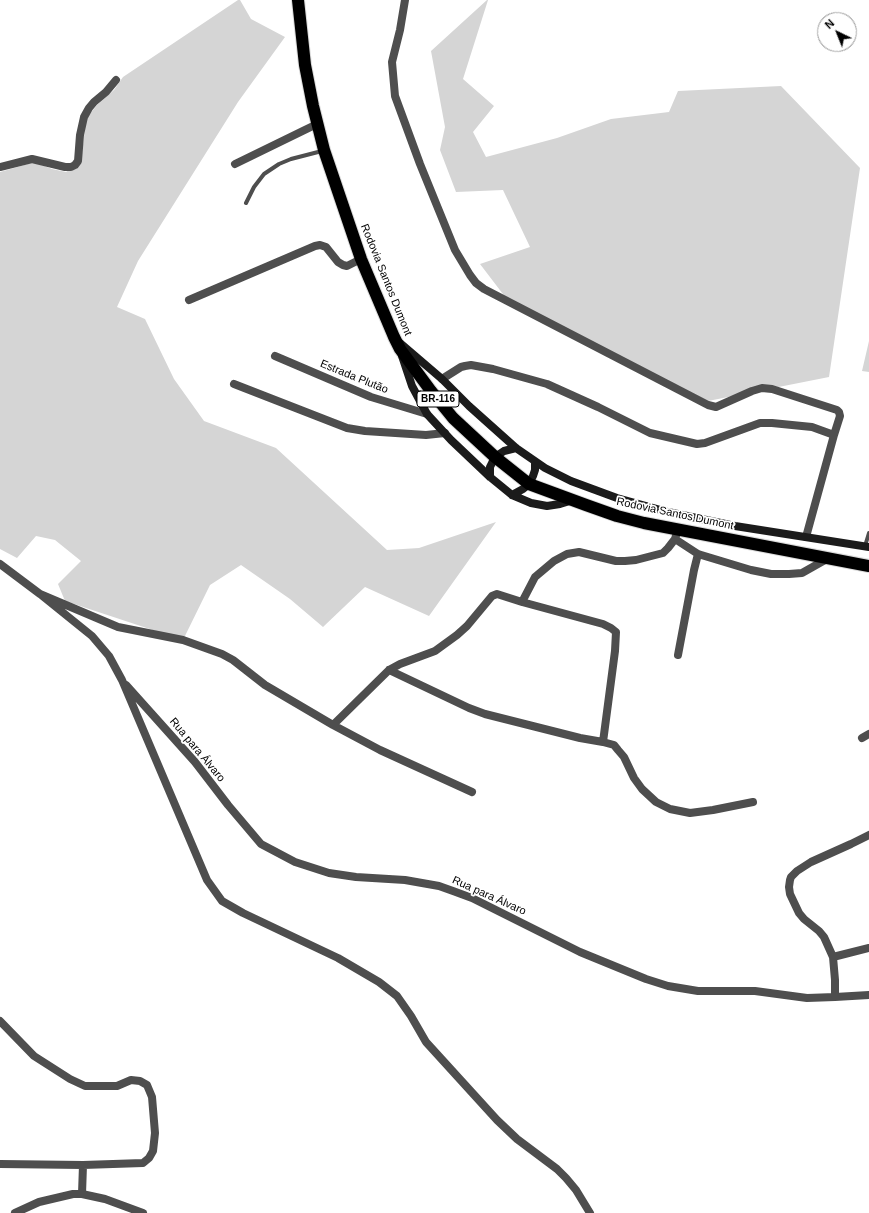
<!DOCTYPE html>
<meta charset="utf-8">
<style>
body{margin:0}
#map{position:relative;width:869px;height:1213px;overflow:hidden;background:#fff;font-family:Arial,sans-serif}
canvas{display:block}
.north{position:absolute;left:817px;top:12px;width:40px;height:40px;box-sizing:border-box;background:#fff;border:1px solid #999;border-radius:50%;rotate:317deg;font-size:11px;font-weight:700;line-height:16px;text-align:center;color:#000}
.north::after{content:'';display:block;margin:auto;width:14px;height:18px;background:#000;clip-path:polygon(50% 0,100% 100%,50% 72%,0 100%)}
</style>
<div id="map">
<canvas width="869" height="1213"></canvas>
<div class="north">N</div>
</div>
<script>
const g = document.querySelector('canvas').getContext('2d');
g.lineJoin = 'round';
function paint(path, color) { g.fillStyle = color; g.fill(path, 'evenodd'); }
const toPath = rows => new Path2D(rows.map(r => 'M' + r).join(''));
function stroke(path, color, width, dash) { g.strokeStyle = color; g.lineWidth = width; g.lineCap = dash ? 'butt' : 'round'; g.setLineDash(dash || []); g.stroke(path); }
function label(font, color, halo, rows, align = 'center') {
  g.font = font + ' Arial,sans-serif'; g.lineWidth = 3.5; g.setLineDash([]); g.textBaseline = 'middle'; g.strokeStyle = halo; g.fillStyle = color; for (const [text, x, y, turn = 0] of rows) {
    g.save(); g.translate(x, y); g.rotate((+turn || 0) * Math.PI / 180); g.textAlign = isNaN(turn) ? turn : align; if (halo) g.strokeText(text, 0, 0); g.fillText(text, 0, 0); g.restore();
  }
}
const green = toPath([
 [238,0,240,0,251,19,285,37,238,102,138,261,117,307,145,319,174,379,204,421,276,448,387,550,419,548,496,522,429,616,365,587,323,627,290,599,241,565,210,585,183,640,65,601,58,584,81,561,55,540,36,536,17,558,0,549,0,172,35,162,52,169,66,172,81,162,86,119,97,105,114,90,123,77],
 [487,0,488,0,463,79,494,106,473,132,486,157,557,138,611,119,669,112,678,91,781,86,860,168,829,377,708,401,509,302,480,264,530,247,503,190,456,192,440,150,445,127,431,51],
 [869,341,869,372,862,371]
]);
const lane = toPath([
 [246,203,254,187,264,174,279,164,291,159,322,151],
 [865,546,869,533]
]);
const street = toPath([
 [405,0,400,30,392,62,395,96,420,164,455,250,470,275,476,283,484,289,708,405,716,407,752,391,762,388,772,389,837,410,839,412,840,416,834,435],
 [235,164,317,124],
 [0,167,32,159,65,167,71,167,75,165,78,161,80,135,84,117,89,108,94,102,106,92,116,80],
 [189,300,315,246,320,245,326,247,338,262,343,265,347,266,361,259],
 [275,356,371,397,427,414],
 [442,379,461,367,465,366,471,365,493,369,547,384,598,407,650,433,697,444,705,443,760,423,772,423,812,427,834,435,806,537],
 [234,384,347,428,365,431,426,435,445,433],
 [675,539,698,554,751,570,771,574,789,574,802,573,825,560,829,560],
 [0,564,40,594,118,627,183,640,222,654,233,660,265,685,333,725],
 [40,594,92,636,109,656,122,680,207,880,222,901,243,913,338,958,379,982,397,996,411,1016,426,1042,497,1120,517,1139,557,1169,566,1178,576,1190,590,1213],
 [522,602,603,624,611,628,616,632,615,651,603,742,614,745,618,750,624,757,634,778,642,789,656,802,670,809,690,813,713,810,753,802],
 [678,655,694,570,698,554],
 [389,670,469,708,485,714,580,738,603,742],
 [126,685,195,762,228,805,261,844,295,862,329,873,356,877,405,880,439,886,453,891,472,898,580,952,646,979,668,986,698,991,755,991,807,998,835,997,869,995],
 [862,738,869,734],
 [472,792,380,750,333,725,389,670,400,664,435,651,457,635,467,626,492,596,497,594,522,602,535,577,554,561,567,554,579,552,616,561,625,561,636,560,663,553,668,548,675,539,678,529],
 [833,957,869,948],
 [835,997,835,980,833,957,824,937,819,931,804,919,799,913,790,894,789,887,790,880,791,877,797,871,811,862,851,844,869,835],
 [0,1021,34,1056,70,1079,85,1086,117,1086,131,1080,140,1081,147,1085,152,1097,155,1133,153,1151,149,1158,143,1163,83,1165,0,1164],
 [82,1194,83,1165],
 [15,1213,39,1202,73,1194,82,1194,105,1199,143,1213]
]);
const secondary = toPath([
 [400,343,442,379,469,406,516,448,545,468,571,481,617,498,668,512,735,526,869,547],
 [402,356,412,386,427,414,451,440,490,477,512,495,531,503,547,506,560,504,573,500],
 [490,477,490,467,495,457,504,451,516,448],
 [512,495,523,489,529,484,533,476,535,470,535,462]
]);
const highway = toPath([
 [298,0,305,65,313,106,324,150,361,259,394,337,400,349,431,391,453,418,495,457,529,484,586,505,617,516,644,523,869,566]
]);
const shields = [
 [438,399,42]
];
const shieldNames = [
 ["BR-116",438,399]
];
const streetNames = [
 ["Rodovia Santos Dumont",386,280,68],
 ["Estrada Plutão",354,377,22],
 ["Rodovia Santos Dumont",675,514,12],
 ["Rua para Álvaro",197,750,50],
 ["Rua para Álvaro",489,896,24]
];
paint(green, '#d5d5d5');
stroke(highway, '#dbdbdb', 14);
stroke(lane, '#4e4e4e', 4);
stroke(street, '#4e4e4e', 8);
stroke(secondary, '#1b1b1b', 8);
stroke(highway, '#000', 12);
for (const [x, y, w] of shields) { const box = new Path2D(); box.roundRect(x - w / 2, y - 8, w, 16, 3); g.fillStyle = '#fff'; g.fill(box); stroke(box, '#000', 1); }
label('bold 10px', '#000', null, shieldNames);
label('11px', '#000', '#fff', streetNames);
</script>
